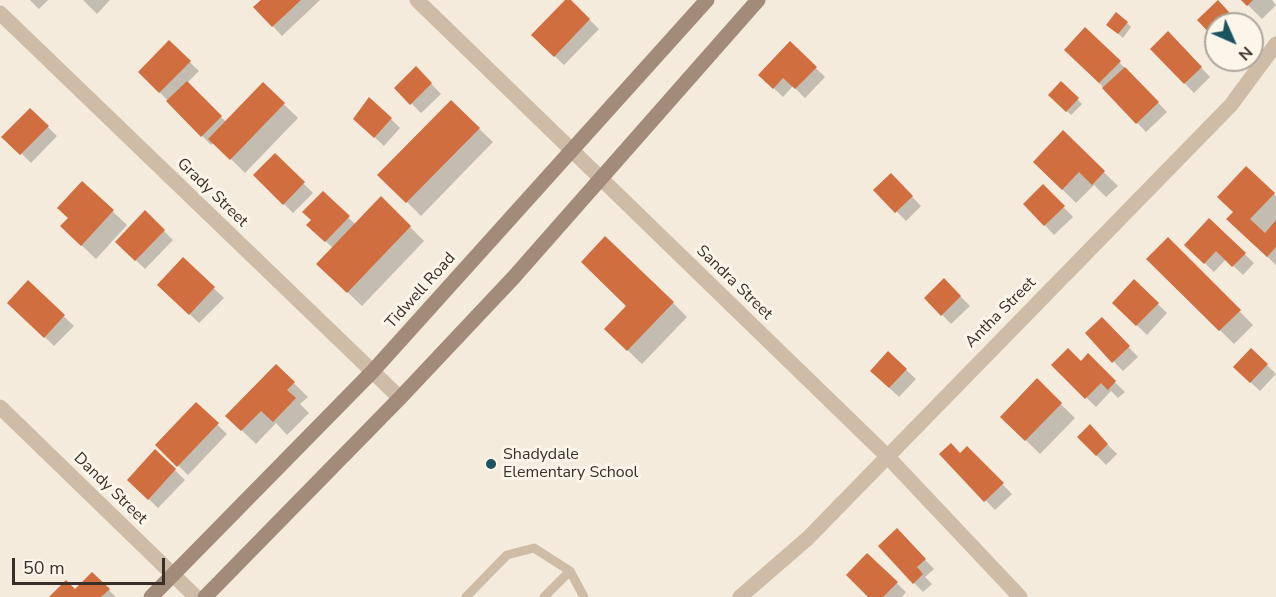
<!DOCTYPE html>
<style>
body{margin:0}
#map{position:relative;width:1276px;height:597px;overflow:hidden;background:#f4ebdd;font-family:"Nunito Sans",sans-serif}
canvas{display:block}
.north{position:absolute;left:1204px;top:12px;width:60px;height:60px;box-sizing:border-box;background:#fbf5ea;border:2px solid #aea69c;border-radius:50%;rotate:135deg;font-size:16px;font-weight:700;line-height:24px;text-align:center;color:#3a2f28}
.north::after{content:'';display:block;margin:auto;width:21px;height:27px;background:#1a555f;clip-path:polygon(50% 0,100% 100%,50% 72%,0 100%)}
.scale{position:absolute;left:12px;top:558px;width:153px;height:27px;box-sizing:border-box;border:3px solid #3a2f28;border-top:0;padding-left:8px;font-size:18px;line-height:21px;white-space:nowrap;color:#3a2f28;-webkit-text-stroke:4px #fbf5ea;paint-order:stroke}
</style>
<div id="map">
<canvas width="1276" height="597"></canvas>
<div class="north">N</div>
<div class="scale">50 m</div>
</div>
<script>
const g = document.querySelector('canvas').getContext('2d');
g.lineJoin = 'round';
function paint(path, color) { g.fillStyle = color; g.fill(path, 'evenodd'); }
const toPath = rows => new Path2D(rows.map(r => 'M' + r).join(''));
function stroke(path, color, width, dash) { g.strokeStyle = color; g.lineWidth = width; g.lineCap = dash ? 'butt' : 'round'; g.setLineDash(dash || []); g.stroke(path); }
function label(font, color, halo, rows, align = 'center') {
  g.font = font + ' "Nunito Sans",sans-serif'; g.lineWidth = 6; g.setLineDash([]); g.textBaseline = 'middle'; g.strokeStyle = halo; g.fillStyle = color; for (const [text, x, y, turn = 0] of rows) {
    g.save(); g.translate(x, y); g.rotate((+turn || 0) * Math.PI / 180); g.textAlign = isNaN(turn) ? turn : align; if (halo) g.strokeText(text, 0, 0); g.fillText(text, 0, 0); g.restore();
  }
}
const shadow = toPath([
 [30,0,48,0,39,9],
 [83,0,110,0,97,14],
 [263,0,320,0,282,36,255,7],
 [569,0,599,29,564,65,533,35],
 [1243,0,1272,0,1276,5,1262,19],
 [1218,2,1239,24,1216,24,1216,38,1199,20],
 [1127,23,1131,27,1123,38,1113,29],
 [1168,33,1210,77,1194,93,1152,49],
 [169,42,199,71,187,83,226,122,263,84,298,118,245,173,214,142,211,145,140,72],
 [790,43,825,77,805,98,793,86,783,97,760,75],
 [1076,59,1119,62,1167,112,1146,132],
 [416,68,441,94,421,113,396,88],
 [1061,83,1082,104,1071,115,1050,95],
 [451,102,493,142,421,216,380,175],
 [30,110,57,136,31,163,4,136],
 [391,119,400,128,384,146,365,128],
 [1063,132,1118,186,1106,197,1094,185,1076,203,1035,162],
 [275,155,313,193,293,213,255,175],
 [1246,168,1276,196,1276,265,1242,233],
 [891,175,921,206,906,221,875,190],
 [82,183,127,225,96,259,76,240,70,218],
 [1043,186,1073,217,1054,235,1025,204],
 [323,193,355,224,381,198,424,241,362,306,318,264,333,248,309,225,313,220],
 [145,212,173,240,145,269,117,242],
 [1209,220,1254,263,1243,275,1226,259,1214,272,1186,245],
 [1168,239,1253,325,1234,344,1148,259],
 [183,259,224,298,199,323,159,284],
 [944,280,970,306,951,324,926,298],
 [1134,281,1167,313,1147,335,1114,303],
 [28,282,74,326,54,346,9,302],
 [673,303,687,317,642,364,620,343,628,306],
 [1102,319,1138,357,1123,371,1087,334],
 [888,353,916,379,899,397,881,380],
 [1088,356,1125,392,1118,398,1111,391,1096,407,1053,365,1081,363],
 [1267,365,1276,374,1260,391,1245,377],
 [276,366,308,397,300,404,309,413,287,435,276,423,256,444,227,416],
 [1037,381,1075,418,1040,454,1002,417],
 [196,404,227,434,188,475,157,445],
 [1090,427,1117,454,1106,465,1079,437],
 [967,448,1012,494,995,510,941,454,960,455],
 [155,451,185,480,158,508,129,480],
 [897,531,934,569,925,577,932,584,923,592,914,583],
 [867,555,906,592,902,597,870,597],
 [92,574,116,597,51,597,75,591]
]);
const building = toPath([
 [261,0,301,0,272,27,253,7],
 [565,0,571,0,590,19,554,57,531,35],
 [1218,0,1238,22,1216,24,1216,40,1197,20],
 [1241,0,1253,0,1247,6],
 [1116,12,1128,22,1118,34,1106,25],
 [1085,27,1121,61,1099,83,1064,50],
 [1168,31,1202,67,1184,84,1150,49],
 [169,40,191,61,159,93,138,72],
 [790,41,817,67,795,89,783,78,773,89,758,75],
 [416,66,432,83,410,105,394,88],
 [1125,67,1159,102,1136,124,1102,88],
 [187,81,222,116,201,137,166,101],
 [1061,81,1079,98,1066,112,1048,95],
 [263,82,285,103,230,160,208,139],
 [369,97,392,118,374,138,353,119],
 [451,100,480,128,406,203,377,175],
 [30,108,49,126,20,155,1,137],
 [1063,130,1105,171,1092,185,1079,172,1062,190,1033,162],
 [275,153,305,182,283,205,253,175],
 [1246,166,1275,193,1250,219,1265,233,1276,220,1276,247,1267,257,1226,219,1233,212,1217,197],
 [891,173,913,196,895,213,873,190],
 [82,181,114,210,81,246,60,226,68,218,57,208],
 [1043,184,1065,206,1044,226,1023,204],
 [323,191,350,216,325,242,306,225,311,220,302,212],
 [381,196,411,226,347,293,316,264],
 [145,210,165,230,135,261,115,242],
 [1209,218,1246,253,1232,267,1216,251,1204,264,1184,245],
 [605,236,674,302,627,351,604,329,626,306,581,262],
 [1168,237,1241,310,1219,331,1146,259],
 [183,257,215,287,189,315,157,285],
 [944,278,961,296,941,316,924,298],
 [1134,279,1159,303,1136,326,1112,303],
 [28,280,65,315,44,338,7,303],
 [1102,317,1130,346,1112,363,1085,333],
 [1068,348,1081,361,1088,353,1116,381,1108,390,1101,383,1085,399,1051,365],
 [1251,348,1268,364,1250,383,1233,367],
 [888,351,907,369,889,388,870,371],
 [276,364,295,382,287,390,296,398,273,422,261,411,241,431,225,416],
 [1037,378,1062,403,1025,441,1000,417],
 [196,402,219,423,177,467,155,445],
 [1090,424,1108,444,1096,456,1077,437],
 [951,443,960,453,967,446,1004,483,984,502,939,454],
 [155,449,176,469,148,500,127,480],
 [897,528,926,559,917,567,923,574,913,584,878,546],
 [867,553,898,582,883,597,868,597,846,575],
 [92,572,110,589,101,597,49,597,66,580,75,589]
]);
const service = toPath([
 [466,597,507,555,534,548,570,571,584,597],
 [544,597,570,571]
]);
const minor = toPath([
 [417,0,886,455,1020,597],
 [0,13,400,398],
 [0,407,196,597],
 [740,597,808,538,1231,105,1276,44]
]);
const secondary = toPath([
 [151,597,372,372,707,0],
 [205,597,400,398,514,277,758,0]
]);
const markers = [
 [491,464,6,"#1a555f"]
];
const streetNames = [
 ["Grady Street",212,193,44],
 ["Sandra Street",734,283,44],
 ["Tidwell Road",421,291,-48],
 ["Antha Street",1001,313,-45],
 ["Dandy Street",110,489,44]
];
const poiNames = [
 ["Shadydale",503,455],
 ["Elementary School",503,473]
];
paint(shadow, '#0003');
paint(building, '#d06e3f');
stroke(service, '#cebca7', 9);
stroke(minor, '#cebca7', 15);
stroke(secondary, '#a28b78', 15);
for (const [x, y, r, color] of markers) { const dot = new Path2D(); dot.arc(x, y, r, 0, 2 * Math.PI); g.fillStyle = color; g.fill(dot); stroke(dot, '#fbf5ea', 2); }
label('16px', '#3a2f28', '#fbf5ea', streetNames);
label('16px', '#3a2f28', '#fbf5ea', poiNames, 'left');
</script>
